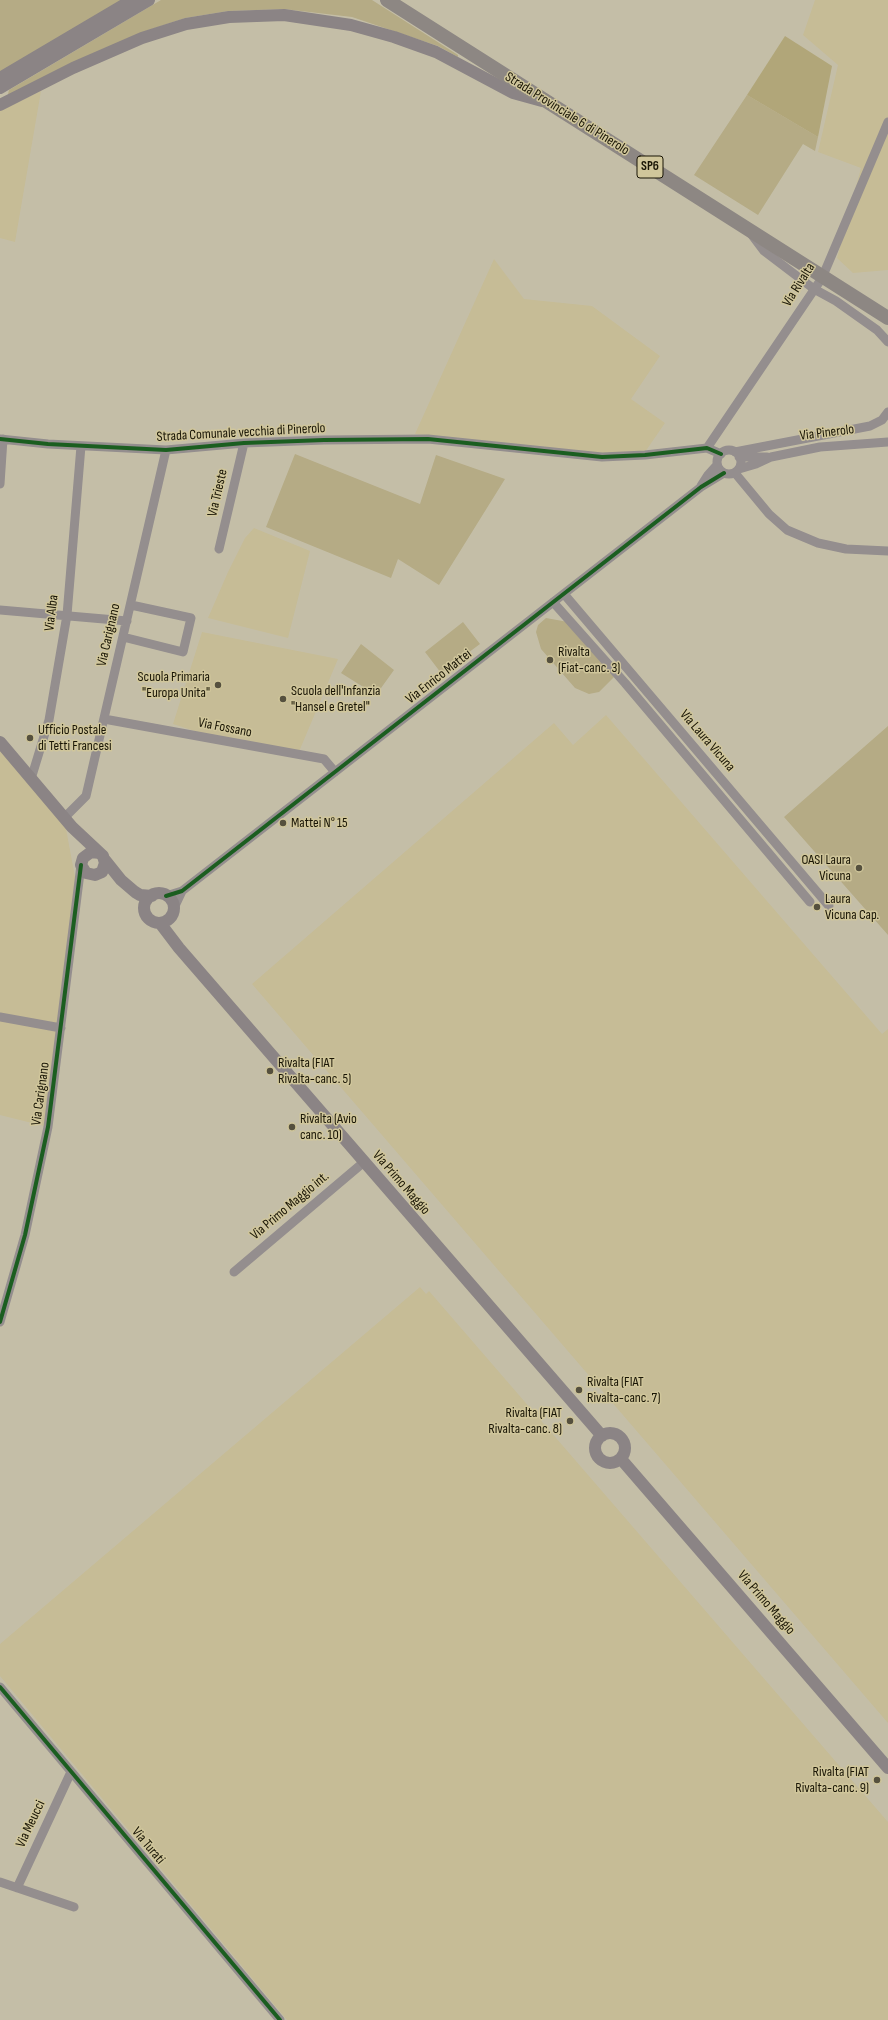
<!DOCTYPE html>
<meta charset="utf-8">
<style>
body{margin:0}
canvas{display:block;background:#c4bea7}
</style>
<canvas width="888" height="2020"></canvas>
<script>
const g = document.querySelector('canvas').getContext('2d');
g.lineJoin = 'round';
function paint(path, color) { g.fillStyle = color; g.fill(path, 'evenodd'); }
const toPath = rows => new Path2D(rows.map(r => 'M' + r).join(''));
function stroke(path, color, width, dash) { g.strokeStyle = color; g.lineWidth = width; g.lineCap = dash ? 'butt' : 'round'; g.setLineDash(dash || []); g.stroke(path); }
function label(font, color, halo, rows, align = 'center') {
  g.font = font + ' "Sofia Sans Condensed",sans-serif'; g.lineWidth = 3; g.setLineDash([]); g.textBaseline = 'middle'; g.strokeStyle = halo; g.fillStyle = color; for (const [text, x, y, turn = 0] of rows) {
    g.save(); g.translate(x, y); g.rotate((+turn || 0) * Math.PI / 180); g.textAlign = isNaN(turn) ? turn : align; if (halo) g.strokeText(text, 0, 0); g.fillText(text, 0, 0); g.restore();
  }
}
const built = toPath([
 [815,0,888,0,888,270,853,273,837,258,861,168,818,152,838,65,803,35],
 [41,91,15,242,0,238,0,111],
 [494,259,524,299,592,306,660,356,631,399,665,423,645,452,604,453,415,434],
 [254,528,310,551,288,638,208,618,228,572,245,538],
 [202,632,338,659,298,754,201,733,173,724],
 [606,715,882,1034,888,1029,888,1723,252,984,554,723,573,745],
 [0,742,64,818,78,893,48,1127,0,1115],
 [420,1287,426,1294,429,1291,888,1822,888,2020,287,2020,0,1676,0,1644]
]);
const green = toPath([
 [0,0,122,0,0,72],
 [161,0,372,0,458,55,458,57,438,46,352,17,284,9,228,11,185,18,140,33,71,63,11,95,8,94,9,90],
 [747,95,818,137,815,151,803,144,758,215,694,175],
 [295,454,420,504,436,455,505,479,439,585,398,559,391,578,266,527],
 [546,618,568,622,614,677,599,692,589,694,575,688,541,649,536,632,538,625],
 [463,622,480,644,441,673,425,652],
 [361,644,394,670,376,695,341,673],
 [888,726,888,935,784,817]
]);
const forest = toPath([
 [785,36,832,66,818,137,747,95]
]);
const minor = toPath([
 [752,235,764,251,814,289,836,301,877,330,888,342],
 [0,439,48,444,166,450,244,443,324,440,428,439,602,457,645,455,707,448,721,454],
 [707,448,822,278,888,122],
 '717 462a12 12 0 1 1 24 0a12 12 0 1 1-24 0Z',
 [735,452,870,426,882,420,888,412],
 [739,457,767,457],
 [739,469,756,464,771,457,820,447,888,442],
 [735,473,769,514,787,530,818,543,846,549,888,551],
 [0,484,3,439],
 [701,486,708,475,717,465],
 [219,549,244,443],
 [564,594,829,906],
 [553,602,625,683,810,902],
 [0,610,127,621],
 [123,637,183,652,191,618,131,605],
 [104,719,324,759,335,772],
 [31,779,49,720,67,615,81,446],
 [64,818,86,796,166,450],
 [166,896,182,891,701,487,724,473],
 [174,908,182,891],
 [0,1017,61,1028],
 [234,1272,364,1162],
 [0,1322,25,1235,48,1127,81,865],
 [0,1687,280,2020],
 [0,1882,74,1907],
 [17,1888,71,1772]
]);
const secondary = toPath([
 [0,78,132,0],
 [0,88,149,0],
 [0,105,73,68,142,38,186,24,229,17,284,15,351,25,394,37,436,52,513,93,542,101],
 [0,742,72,827,103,856,105,863,102,872,95,875,86,873,81,865,83,858,91,852,100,853],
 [105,860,121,880,135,892,140,895,152,896],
 '144 908a15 15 0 1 1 30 0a15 15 0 1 1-30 0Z',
 [160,923,179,948,602,1436],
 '595 1448a15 15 0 1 1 30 0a15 15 0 1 1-30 0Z',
 [621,1459,888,1768]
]);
const primary = toPath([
 [387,0,888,318]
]);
const cycleway = toPath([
 [0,439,48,444,166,450,244,443,324,440,428,439,602,457,645,455,707,448,721,454],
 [166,896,182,891,701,487,724,473],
 [0,1322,25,1235,48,1127,81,865],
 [0,1687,280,2020]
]);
const markers = [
 [550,660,4,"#55503e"],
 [218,685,4,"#55503e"],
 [283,699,4,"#55503e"],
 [30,738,4,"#55503e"],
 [283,823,4,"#55503e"],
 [859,868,4,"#55503e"],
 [817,907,4,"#55503e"],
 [270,1071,4,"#55503e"],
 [292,1127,4,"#55503e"],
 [579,1390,4,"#55503e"],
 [570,1421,4,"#55503e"],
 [877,1780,4,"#55503e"]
];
const shields = [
 [650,167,26]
];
const shieldNames = [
 ["SP6",650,167]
];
const streetNames = [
 ["Strada Provinciale 6 di Pinerolo",567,114,32],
 ["Via Rivalta",799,285,-58],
 ["Strada Comunale vecchia di Pinerolo",241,433,-3],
 ["Via Pinerolo",827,433,-7],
 ["Via Trieste",218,493,-77],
 ["Via Alba",52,613,-83],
 ["Via Carignano",109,635,-77],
 ["Via Enrico Mattei",439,677,-38],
 ["Via Fossano",225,728,11],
 ["Via Laura Vicuna",707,741,49],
 ["Via Carignano",41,1094,-82],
 ["Via Primo Maggio",401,1183,49],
 ["Via Primo Maggio int.",290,1206,-40],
 ["Via Primo Maggio",766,1603,49],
 ["Via Meucci",31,1824,-65],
 ["Via Turati",148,1846,50]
];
const poiNames = [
 ["Rivalta",558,652],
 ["(Fiat-canc. 3)",558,668],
 ["Scuola Primaria",210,677,"right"],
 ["\"Europa Unita\"",210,693,"right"],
 ["Scuola dell'Infanzia",291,691],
 ["\"Hansel e Gretel\"",291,707],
 ["Ufficio Postale",38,730],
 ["di Tetti Francesi",38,746],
 ["Mattei N° 15",291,823],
 ["OASI Laura",851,860,"right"],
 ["Vicuna",851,876,"right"],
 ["Laura",825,899],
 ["Vicuna Cap.",825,915],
 ["Rivalta (FIAT",278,1063],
 ["Rivalta-canc. 5)",278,1079],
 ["Rivalta (Avio",300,1119],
 ["canc. 10)",300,1135],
 ["Rivalta (FIAT",587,1382],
 ["Rivalta-canc. 7)",587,1398],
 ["Rivalta (FIAT",562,1413,"right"],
 ["Rivalta-canc. 8)",562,1429,"right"],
 ["Rivalta (FIAT",869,1772,"right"],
 ["Rivalta-canc. 9)",869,1788,"right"]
];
paint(built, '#c6bc96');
paint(green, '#b5ab85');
paint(forest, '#b1a679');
stroke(minor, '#948e8e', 9);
stroke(secondary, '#8b8485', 12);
stroke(primary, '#8d8783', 14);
stroke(cycleway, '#1b5e20', 4);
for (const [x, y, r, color] of markers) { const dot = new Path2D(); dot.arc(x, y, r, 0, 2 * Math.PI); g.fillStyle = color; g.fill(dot); stroke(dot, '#d0c69b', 1.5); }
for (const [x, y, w] of shields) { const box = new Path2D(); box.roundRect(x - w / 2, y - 11, w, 22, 3); g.fillStyle = '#d0c69b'; g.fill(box); stroke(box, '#191505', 1); }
label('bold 13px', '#191505', null, shieldNames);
label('14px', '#191505', '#d0c69b', streetNames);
label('14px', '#191505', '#d0c69b', poiNames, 'left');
</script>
